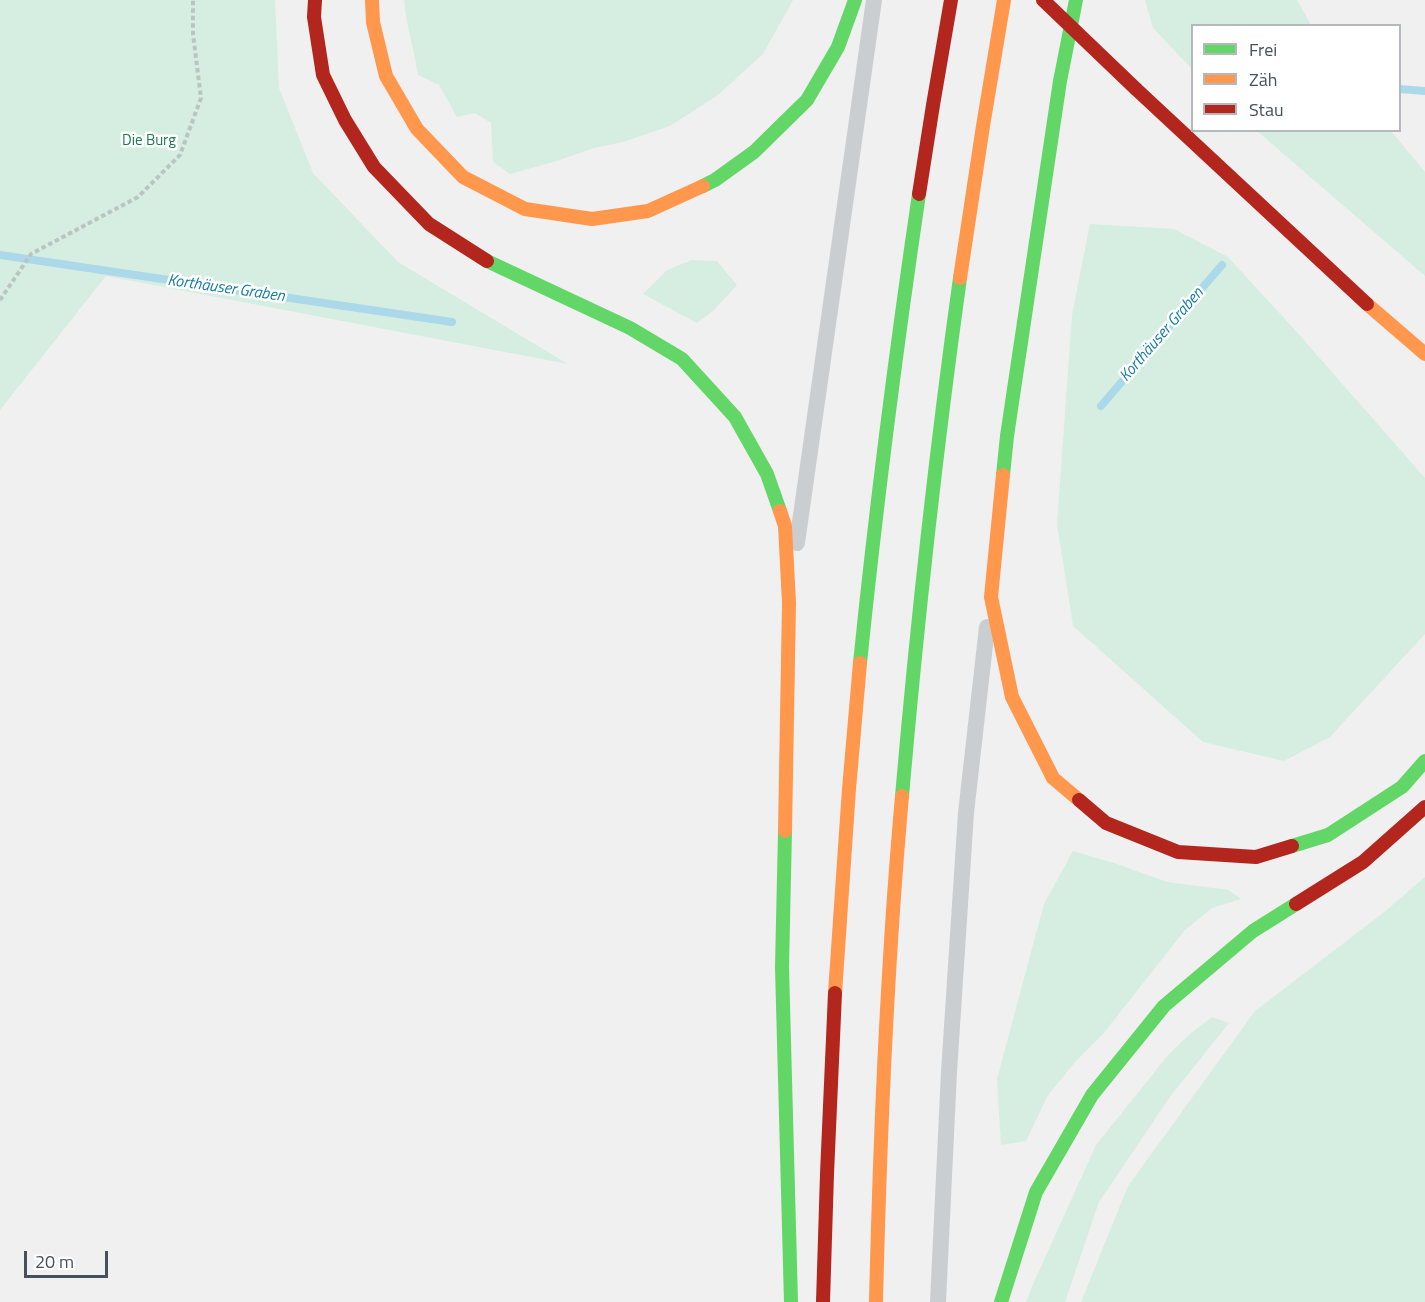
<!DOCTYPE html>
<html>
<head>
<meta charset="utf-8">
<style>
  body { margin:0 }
  #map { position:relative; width:1425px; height:1302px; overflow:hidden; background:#f0f0f0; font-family:"Titillium Web",sans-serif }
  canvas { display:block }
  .legend { position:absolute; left:1191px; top:24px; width:210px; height:108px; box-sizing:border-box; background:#fff; border:2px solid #b5b9bd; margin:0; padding:8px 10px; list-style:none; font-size:18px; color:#47515b }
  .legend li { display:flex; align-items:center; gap:12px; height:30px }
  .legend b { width:30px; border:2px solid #b5b9bd }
  .scale { position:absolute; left:24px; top:1251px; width:84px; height:27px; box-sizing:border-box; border:3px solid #47515b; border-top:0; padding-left:8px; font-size:18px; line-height:21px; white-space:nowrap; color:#47515b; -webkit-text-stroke:4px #fff; paint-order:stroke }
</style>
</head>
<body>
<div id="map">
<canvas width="1425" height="1302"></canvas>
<ul class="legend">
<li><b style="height:8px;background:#63d668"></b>Frei</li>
<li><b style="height:8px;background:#ff974d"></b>Zäh</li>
<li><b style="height:8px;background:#b3261e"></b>Stau</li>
</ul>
<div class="scale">20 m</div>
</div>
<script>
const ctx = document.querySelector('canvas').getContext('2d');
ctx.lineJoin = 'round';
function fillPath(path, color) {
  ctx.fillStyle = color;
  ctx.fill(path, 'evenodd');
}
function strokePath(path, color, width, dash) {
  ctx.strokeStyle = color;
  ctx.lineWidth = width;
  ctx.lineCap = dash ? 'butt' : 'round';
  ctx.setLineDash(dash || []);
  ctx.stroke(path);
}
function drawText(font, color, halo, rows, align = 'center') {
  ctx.font = font + ' "Titillium Web",sans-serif';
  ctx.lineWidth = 5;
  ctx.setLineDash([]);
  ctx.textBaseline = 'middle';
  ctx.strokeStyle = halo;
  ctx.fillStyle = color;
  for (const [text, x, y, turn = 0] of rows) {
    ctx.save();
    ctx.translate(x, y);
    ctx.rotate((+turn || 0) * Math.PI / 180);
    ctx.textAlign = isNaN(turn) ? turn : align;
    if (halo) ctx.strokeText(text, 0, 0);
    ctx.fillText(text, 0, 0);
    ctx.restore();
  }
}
fillPath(new Path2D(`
  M0 0H275L279 88 313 173 398 262 568 364 106 276 0 410Z
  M404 0H793L763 54 718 95 670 126 623 142 594 148 557 161 510 174 493 162 491 123 475 113 457 117 439 85 418 75C414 49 406 25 404 0Z
  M1145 0H1297L1311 25 1192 26V69L1153 28Z
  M1257 131H1391L1425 172V276Z
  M1090 224 1174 229 1228 257 1295 330 1425 478V634L1330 737 1284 761 1203 742 1073 626 1057 524 1072 315Z
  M692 260 717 261 737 285 713 311 697 323 643 294 667 270Z
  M1073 851 1117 864 1167 882 1229 890 1241 899 1212 908 1185 930 1103 1034 1076 1061 1048 1095 1026 1141 1001 1145 997 1079 1044 904Z
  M1425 877V1302H1081L1128 1186 1255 1011 1383 913Z
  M1212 1017 1229 1023 1169 1098 1099 1202 1065 1302H1026L1034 1282 1096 1145 1169 1054 1191 1033Z`), '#d5eee1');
strokePath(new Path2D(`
  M1400 89 1425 91
  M0 255 452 322
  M1101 406 1222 265`), '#abd9ea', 8);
strokePath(new Path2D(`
  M0 300 31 254 138 197 180 155 201 98 193 34V0`), '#b9c5c2', 4, [4.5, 3]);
strokePath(new Path2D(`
  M797 543 874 0
  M938 1302 949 1072 966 813 987 627`), '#cbced1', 16);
strokePath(new Path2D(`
  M703 186 715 180 754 152 807 100 838 47 855 0
  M487 261 630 328 682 359 735 417 767 474 780 511
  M1003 475 1007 436 1060 81 1076 0
  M860 663C876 506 896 350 919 194
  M902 796C917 623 936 450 960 278
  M785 831 782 967 791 1302
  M1292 846 1328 835 1402 787 1425 761
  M1001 1302 1036 1192 1092 1095 1164 1006 1253 931 1296 904`), '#63d668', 14);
strokePath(new Path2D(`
  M372 0 373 22 386 76 417 129 463 177 525 209 592 219 648 211 703 186
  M960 278 983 126 1004 0
  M1367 304 1425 354
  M1003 475 991 597 1012 697 1053 778 1079 800
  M780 511 785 526 789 603 785 831
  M835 993 849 789 860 663
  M876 1302C880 1133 887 964 902 796`), '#ff974d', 14);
strokePath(new Path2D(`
  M315 0 314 17 323 75 345 120 374 167 429 224 487 261
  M1136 89 1367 304
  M919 194 933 105 951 0
  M1079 800 1106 823 1178 852 1256 857 1292 846
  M1296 904 1363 862 1425 807
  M823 1302 827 1174 835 993`), '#b3261e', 14);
strokePath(new Path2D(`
  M1043 0 1136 89`), '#b3261e', 14);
drawText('15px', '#1b7a50', '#fff', [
  ["Die Burg",149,141]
]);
drawText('italic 16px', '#127ca4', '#fff', [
  ["Korthäuser Graben",226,289,8],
  ["Korthäuser Graben",1162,335,-49]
]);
</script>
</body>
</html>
